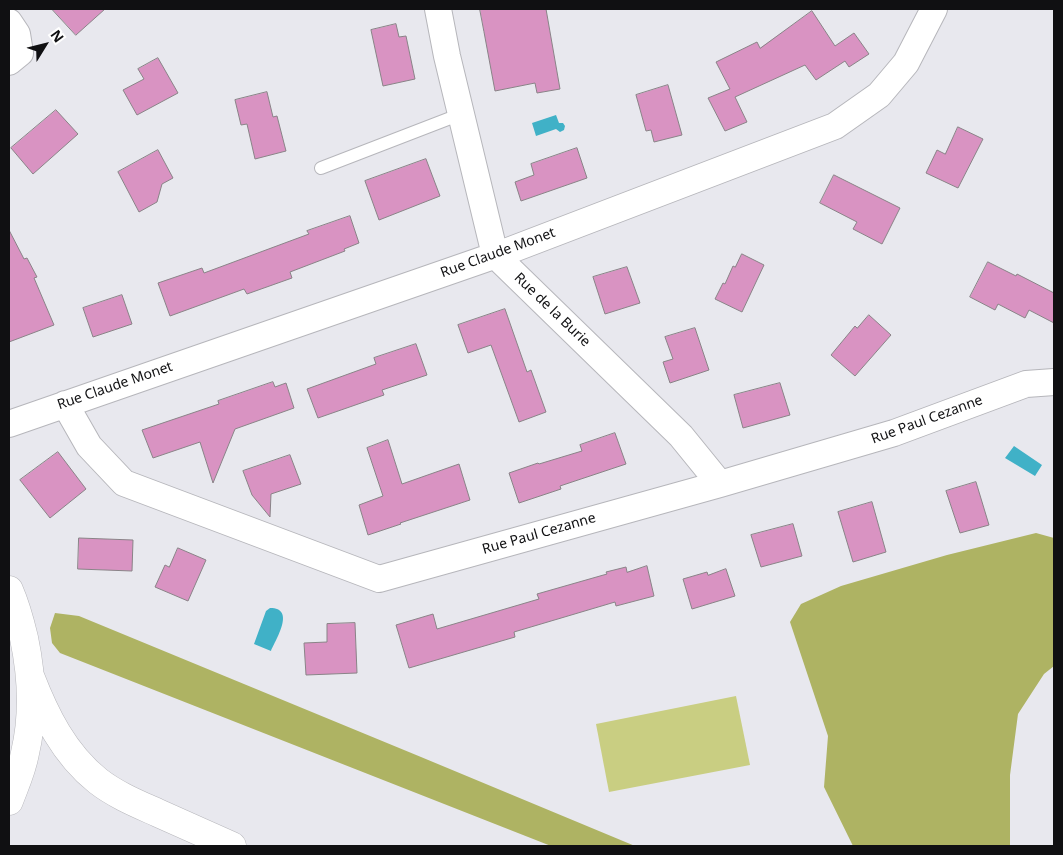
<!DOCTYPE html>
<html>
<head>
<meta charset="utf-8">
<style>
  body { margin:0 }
  #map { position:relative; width:1063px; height:855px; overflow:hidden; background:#e8e8ee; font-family:"Noto Sans",sans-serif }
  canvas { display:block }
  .frame { position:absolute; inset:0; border:10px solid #101012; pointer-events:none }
  .north { position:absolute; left:20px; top:20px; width:50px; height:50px; -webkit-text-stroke:4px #fff; paint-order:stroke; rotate:54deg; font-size:14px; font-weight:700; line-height:20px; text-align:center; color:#101012 }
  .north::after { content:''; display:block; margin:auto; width:18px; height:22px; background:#101012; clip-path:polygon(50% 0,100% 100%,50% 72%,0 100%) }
</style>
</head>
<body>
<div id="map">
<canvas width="1063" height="855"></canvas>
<div class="frame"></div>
<div class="north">N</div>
</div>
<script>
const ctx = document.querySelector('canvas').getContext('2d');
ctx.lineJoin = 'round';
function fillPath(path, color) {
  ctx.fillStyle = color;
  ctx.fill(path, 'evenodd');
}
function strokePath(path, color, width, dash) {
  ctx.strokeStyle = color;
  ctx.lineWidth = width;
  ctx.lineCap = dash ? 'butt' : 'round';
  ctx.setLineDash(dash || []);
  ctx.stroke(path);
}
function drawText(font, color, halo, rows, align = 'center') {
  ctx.font = font + ' "Noto Sans",sans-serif';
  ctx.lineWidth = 4;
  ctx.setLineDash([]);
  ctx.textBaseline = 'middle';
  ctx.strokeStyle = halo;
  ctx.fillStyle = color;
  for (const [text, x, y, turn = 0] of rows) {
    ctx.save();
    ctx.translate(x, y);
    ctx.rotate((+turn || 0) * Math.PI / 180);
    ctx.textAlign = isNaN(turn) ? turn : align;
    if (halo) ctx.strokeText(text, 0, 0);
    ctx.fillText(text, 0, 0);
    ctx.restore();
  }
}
fillPath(new Path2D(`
  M736 696 750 765 609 792 596 724Z`), '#c9ce82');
fillPath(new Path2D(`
  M1036 533 1054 538V666L1044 674 1018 714 1010 775V846H853L824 787 828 736 790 622 801 604 841 586 947 555Z
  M55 613 79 616 421 757 635 846H551L60 653 52 643 50 628Z`), '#aeb363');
fillPath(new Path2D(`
  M556 115 559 123H563L565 126 564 130 560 132 556 129 536 136 532 123Z
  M1014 446 1042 465 1035 476 1005 458Z
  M270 608C296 608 276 639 271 651L254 644 266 611Z`), '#40b1c7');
const building = new Path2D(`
  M52 9H105L76 35Z
  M480 9H546L560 89 537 93 535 83 495 91 484 32Z
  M812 11 835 46 854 33 869 54 849 67 845 61 816 80 805 65 735 97 747 122 725 131 708 98 730 89 716 62 757 42 760 48Z
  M396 24 399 37 406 36 415 79 383 86 371 30Z
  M158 58 178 93 137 115 123 90 144 79 138 69Z
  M668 85 682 135 654 142 651 130 646 131 636 95Z
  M267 92 273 117 277 116 286 151 255 159 247 124 241 125 235 100Z
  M56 110 78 134 33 174 11 148Z
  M958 127 983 139 958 188 926 173 937 150 945 154Z
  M577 148 587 178 521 201 515 182 534 175 531 164Z
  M158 150 173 178 162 184 157 202 139 212 118 172Z
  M426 159 440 196 379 220 365 181Z
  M834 175 900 208 882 244 853 229 857 222 820 203Z
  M350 216 359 243 344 249 345 251 290 272 292 278 247 294 244 289 170 316 158 283 202 268 204 273 309 234 307 231Z
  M9 230 24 259 27 258 37 277 34 278 54 325 9 342Z
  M742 254 764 265 742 312 715 299 723 283 725 284 733 266 735 267Z
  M988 262 1016 276 1017 274 1054 293V323L1029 310 1025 318 998 304 995 310 970 297Z
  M627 267 640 303 605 314 593 277Z
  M122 295 132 324 93 337 83 308Z
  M505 309 527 372 531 370 546 412 519 422 491 345 468 353 458 325Z
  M869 315 891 335 855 376 831 355 855 326 857 328Z
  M695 328 709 370 670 383 663 362 673 359 665 337Z
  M416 344 427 375 382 390 384 395 318 418 307 389 376 364 374 358Z
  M273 382 275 387 286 383 294 408 235 429 213 483 200 442 153 458 142 430 219 404 218 401Z
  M780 383 790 415 743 428 734 395Z
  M615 433 626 464 560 486 561 489 519 503 509 473 538 463 539 464 582 451 580 445Z
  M388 440 402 484 459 464 470 500 400 523 401 524 368 535 359 505 383 496 367 448Z
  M58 452 86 489 50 518 20 480Z
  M290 455 301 484 271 494 270 517 252 495 243 471Z
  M976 482 989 525 960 533 946 491Z
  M872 502 886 552 853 562 838 512Z
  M793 524 802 556 761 567 751 535Z
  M79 538 133 540 132 571 78 569Z
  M178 548 206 560 188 601 155 587 165 565 169 567Z
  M647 566 654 596 616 606 615 602 514 632 515 637 409 668 396 625 433 614 437 629 539 599 537 594 607 574 606 572 626 567 627 572Z
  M726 569 735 596 692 609 683 579 707 572 708 575Z
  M355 623 357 673 306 675 304 643 327 642V624Z`);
fillPath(building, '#d993c2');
strokePath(building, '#898387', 1);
const lane = new Path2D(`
  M321 168 461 114`);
const street = new Path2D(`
  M438 9 447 56 495 255 681 436 720 484
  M9 22 17 34 20 53 9 62
  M65 404 89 446 124 483 379 579 720 484 894 433 1026 384 1054 382
  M9 424 508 251 835 126 879 95 906 63 934 9`);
const secondary = new Path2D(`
  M9 590C16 606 20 621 24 638 32 676 34 715 25 753 22 770 15 785 9 801
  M30 676C45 715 64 754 98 781 116 795 138 804 158 813 183 824 207 835 232 846`);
strokePath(lane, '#b6b6bb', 14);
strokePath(street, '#b6b6bb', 28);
strokePath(secondary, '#b6b6bb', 29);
strokePath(lane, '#fff', 12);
strokePath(street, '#fff', 26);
strokePath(secondary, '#fff', 28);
drawText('14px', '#101012', '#fff', [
  ["Rue Claude Monet",498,253,-20],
  ["Rue de la Burie",552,310,44],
  ["Rue Claude Monet",115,386,-19],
  ["Rue Paul Cezanne",927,420,-20],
  ["Rue Paul Cezanne",539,534,-16]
]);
</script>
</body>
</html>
